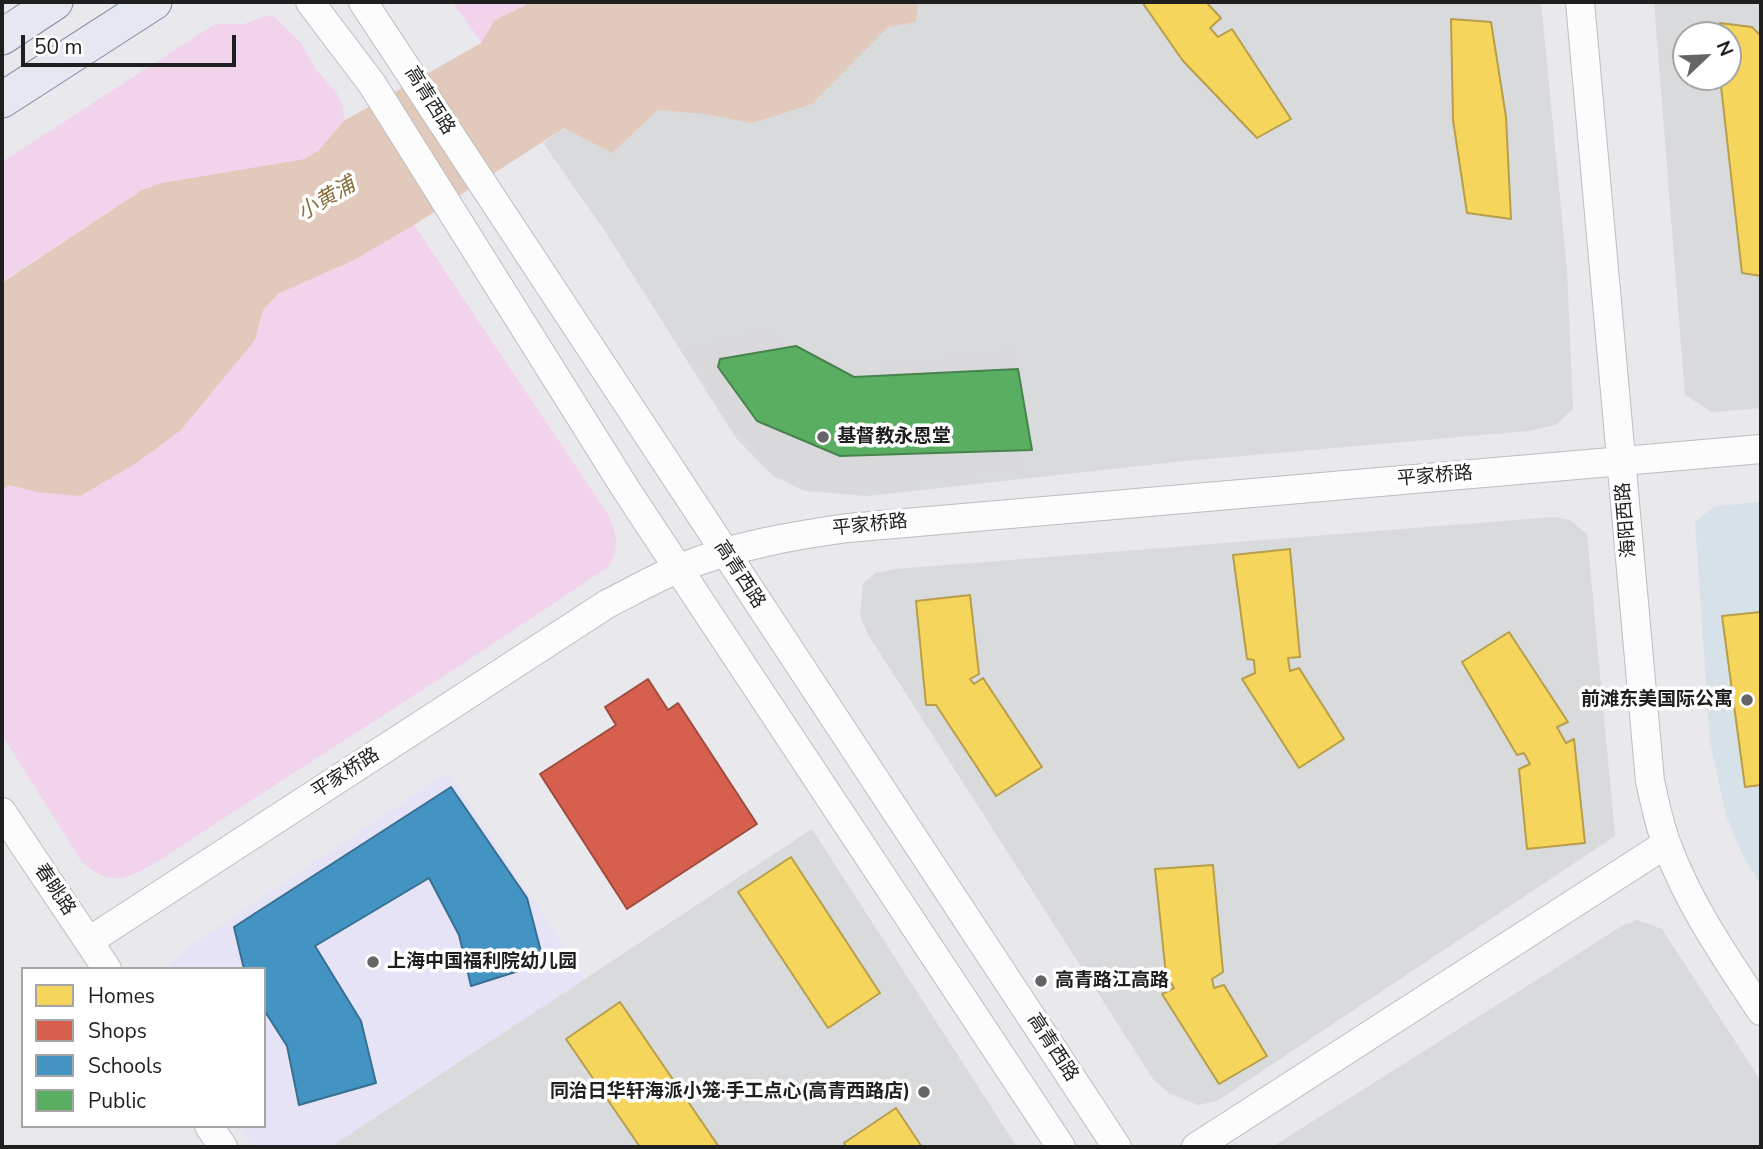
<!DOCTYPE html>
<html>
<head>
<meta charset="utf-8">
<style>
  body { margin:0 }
  #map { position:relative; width:1763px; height:1149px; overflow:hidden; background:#e8e8ed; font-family:"Nunito Sans",sans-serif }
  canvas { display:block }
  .frame { position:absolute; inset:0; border:4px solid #1f1f1f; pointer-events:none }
  .legend { position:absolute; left:21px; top:967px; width:245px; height:161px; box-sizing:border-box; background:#fff; border:2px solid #a5a5a5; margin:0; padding:9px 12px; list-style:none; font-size:21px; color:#1f1f1f }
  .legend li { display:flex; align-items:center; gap:14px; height:35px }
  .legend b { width:35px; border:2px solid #a5a5a5 }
  .north { position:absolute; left:1672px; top:21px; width:70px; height:70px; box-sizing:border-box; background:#fff; border:2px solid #a5a5a5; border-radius:50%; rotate:67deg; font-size:19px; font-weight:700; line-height:28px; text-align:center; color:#1f1f1f }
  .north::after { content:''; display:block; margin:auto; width:24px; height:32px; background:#656567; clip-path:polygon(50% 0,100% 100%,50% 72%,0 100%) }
  .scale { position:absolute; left:21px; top:35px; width:215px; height:32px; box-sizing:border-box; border:4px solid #1f1f1f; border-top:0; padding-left:9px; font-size:21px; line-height:24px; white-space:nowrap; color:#1f1f1f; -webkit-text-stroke:5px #fff; paint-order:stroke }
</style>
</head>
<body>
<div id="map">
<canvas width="1763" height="1149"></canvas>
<div class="frame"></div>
<ul class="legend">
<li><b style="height:19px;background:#f6d55c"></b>Homes</li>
<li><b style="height:19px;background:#d6604d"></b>Shops</li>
<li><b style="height:19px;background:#4393c3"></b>Schools</li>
<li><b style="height:19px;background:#5aae61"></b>Public</li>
</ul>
<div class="north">N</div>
<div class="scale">50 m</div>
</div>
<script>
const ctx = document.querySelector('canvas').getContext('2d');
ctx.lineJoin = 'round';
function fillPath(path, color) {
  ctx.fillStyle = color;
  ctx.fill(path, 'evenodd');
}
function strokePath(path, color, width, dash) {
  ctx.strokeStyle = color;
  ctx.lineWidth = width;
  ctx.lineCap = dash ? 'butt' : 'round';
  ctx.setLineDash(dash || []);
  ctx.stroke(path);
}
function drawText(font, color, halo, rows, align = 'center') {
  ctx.font = font + ' "Nunito Sans","Noto Sans SC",sans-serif';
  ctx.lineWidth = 7;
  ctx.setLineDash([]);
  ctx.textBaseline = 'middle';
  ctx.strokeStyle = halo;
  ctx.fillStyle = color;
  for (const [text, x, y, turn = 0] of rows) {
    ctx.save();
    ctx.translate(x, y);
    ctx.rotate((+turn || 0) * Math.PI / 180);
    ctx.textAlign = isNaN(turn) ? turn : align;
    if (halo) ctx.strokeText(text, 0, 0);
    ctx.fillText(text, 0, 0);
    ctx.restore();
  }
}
fillPath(new Path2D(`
  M918 2H1541L1567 270 1573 409 1556 425 1528 431 1185 461 867 496 805 491 773 476 736 438 605 231 543 143 564 128 612 153 658 110 704 114 812 104 888 26 915 22Z
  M1654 2H1761V408L1712 412 1685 395ZM1686 35H1728V77H1686Z
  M1554 517 1570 520 1587 534 1615 836 1217 1101 1198 1105 1169 1093 1153 1079 869 636 860 616 863 583 876 573 896 569Z
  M812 829 1017 1147H330Z
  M1637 920 1662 929 1761 1081V1147H1272L1622 926Z`), '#d9dadc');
fillPath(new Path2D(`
  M1761 502V885L1744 858 1726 815 1710 742 1695 522 1715 506Z`), '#d6e2e7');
fillPath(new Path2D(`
  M448 772 585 979 330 1147H254L240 1126H264V969L166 967 195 943Z`), '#e6e3f7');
fillPath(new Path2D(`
  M765 332 830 375 1011 351 1023 465 867 487 807 485 768 464 742 435 694 350Z`), '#d9d9db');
fillPath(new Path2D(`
  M452 2H532L495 20 482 43Z
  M265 16 275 17 301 43 317 71 335 91 343 105 344 121 319 150 304 159 161 183 142 190 2 282V162L215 24H244Z
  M414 225 609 516C617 535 620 547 609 566 460 668 307 763 157 862 126 879 111 888 82 862L2 735V490L9 485 36 492 181 430 255 340 263 310 278 294 354 260Z`), '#f2d3ec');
fillPath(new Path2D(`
  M532 2H918L916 22 888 27 812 104 752 123 704 114 658 110 612 153 564 128 414 225 354 260 278 294 263 310 255 340 181 430 135 464 80 496 36 492 9 485 2 490V283L142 190 161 183 304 159 319 150 344 121 481 43 495 20Z`), '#e1c9bb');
const homes = new Path2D(`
  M1142 2H1206L1221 18 1210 28 1218 37 1232 29 1291 119 1257 138 1183 61Z
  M1451 19 1491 22 1506 117 1511 219 1467 213 1453 120Z
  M1720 23 1752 27 1761 36V276L1742 273 1720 77H1728V35H1717Z
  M1290 549 1300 657 1288 658 1290 671 1299 668 1344 739 1299 768 1242 679 1255 673 1254 660 1247 659 1233 555Z
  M970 595 979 674 970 679 974 684 983 678 1042 767 996 796 936 705H926L916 601Z
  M1761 612V785L1745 787 1722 616Z
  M1509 632 1568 722 1557 727 1566 743 1574 739 1585 843 1527 849 1519 769 1530 764 1524 753 1517 755 1462 662Z
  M791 857 880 993 828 1028 738 892Z
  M1213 865 1223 972 1212 979 1214 988 1224 985 1267 1056 1219 1084 1162 994 1174 988 1166 975 1155 869Z
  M620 1002 719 1147H640L566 1039Z
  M896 1108 922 1147H846L844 1143Z`);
fillPath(homes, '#f6d55c');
strokePath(homes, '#b69e4a', 2);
const shops = new Path2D(`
  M648 679 668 710 678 703 757 824 627 909 540 774 616 725 605 707Z`);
fillPath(shops, '#d6604d');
strokePath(shops, '#9f4c3f', 2);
const schools = new Path2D(`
  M451 787 527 898 544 963 471 986 459 935 429 878 315 946 361 1021 376 1083 299 1105 287 1046 264 1010V969H244L234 927Z`);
fillPath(schools, '#4393c3');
strokePath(schools, '#387092', 2);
const public = new Path2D(`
  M796 346 854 377 1018 369 1032 450 840 456 757 421 718 367 720 359Z`);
fillPath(public, '#5aae61');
strokePath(public, '#48834d', 2);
const minor = new Path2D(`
  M310 2 372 84 627 491 1061 1147
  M363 2 1117 1147
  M1580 2 1650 781C1655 802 1659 825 1667 845 1689 905 1726 958 1761 1011
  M2 812 107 969
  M89 941 607 604C631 592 655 578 680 568 734 546 790 536 848 528L1761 449
  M209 1126 223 1147
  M1196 1147 1666 844`);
const major = new Path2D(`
  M2 37 55 2
  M2 100 154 2`);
strokePath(minor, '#bdbdbf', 30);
strokePath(major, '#8489a4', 37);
strokePath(minor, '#fcfcfc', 28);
strokePath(major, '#e5e8f1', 35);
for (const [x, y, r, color] of [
  [823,437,7,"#656567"],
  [1747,700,7,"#656567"],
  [373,962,7,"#656567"],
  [1041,981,7,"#656567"],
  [924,1092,7,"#656567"]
]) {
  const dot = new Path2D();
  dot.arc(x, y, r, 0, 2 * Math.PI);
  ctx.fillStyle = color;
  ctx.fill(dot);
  strokePath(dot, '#fff', 2.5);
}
drawText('19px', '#1f1f1f', '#fff', [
  ["高青西路",429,101,58],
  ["平家桥路",1435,477,-5],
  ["海阳西路",1627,520,-95],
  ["平家桥路",870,526,-6],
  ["高青西路",739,575,57],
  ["平家桥路",346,774,-33],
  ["春眺路",54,890,56],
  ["高青西路",1052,1048,57]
]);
drawText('bold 19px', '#1f1f1f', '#fff', [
  ["基督教永恩堂",837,437],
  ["前滩东美国际公寓",1733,700,"right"],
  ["上海中国福利院幼儿园",387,962],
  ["高青路江高路",1055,981],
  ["同治日华轩海派小笼·手工点心(高青西路店)",910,1092,"right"]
], 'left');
drawText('italic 21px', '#886f3c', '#fff', [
  ["小黄浦",327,200,-31]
]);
</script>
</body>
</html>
